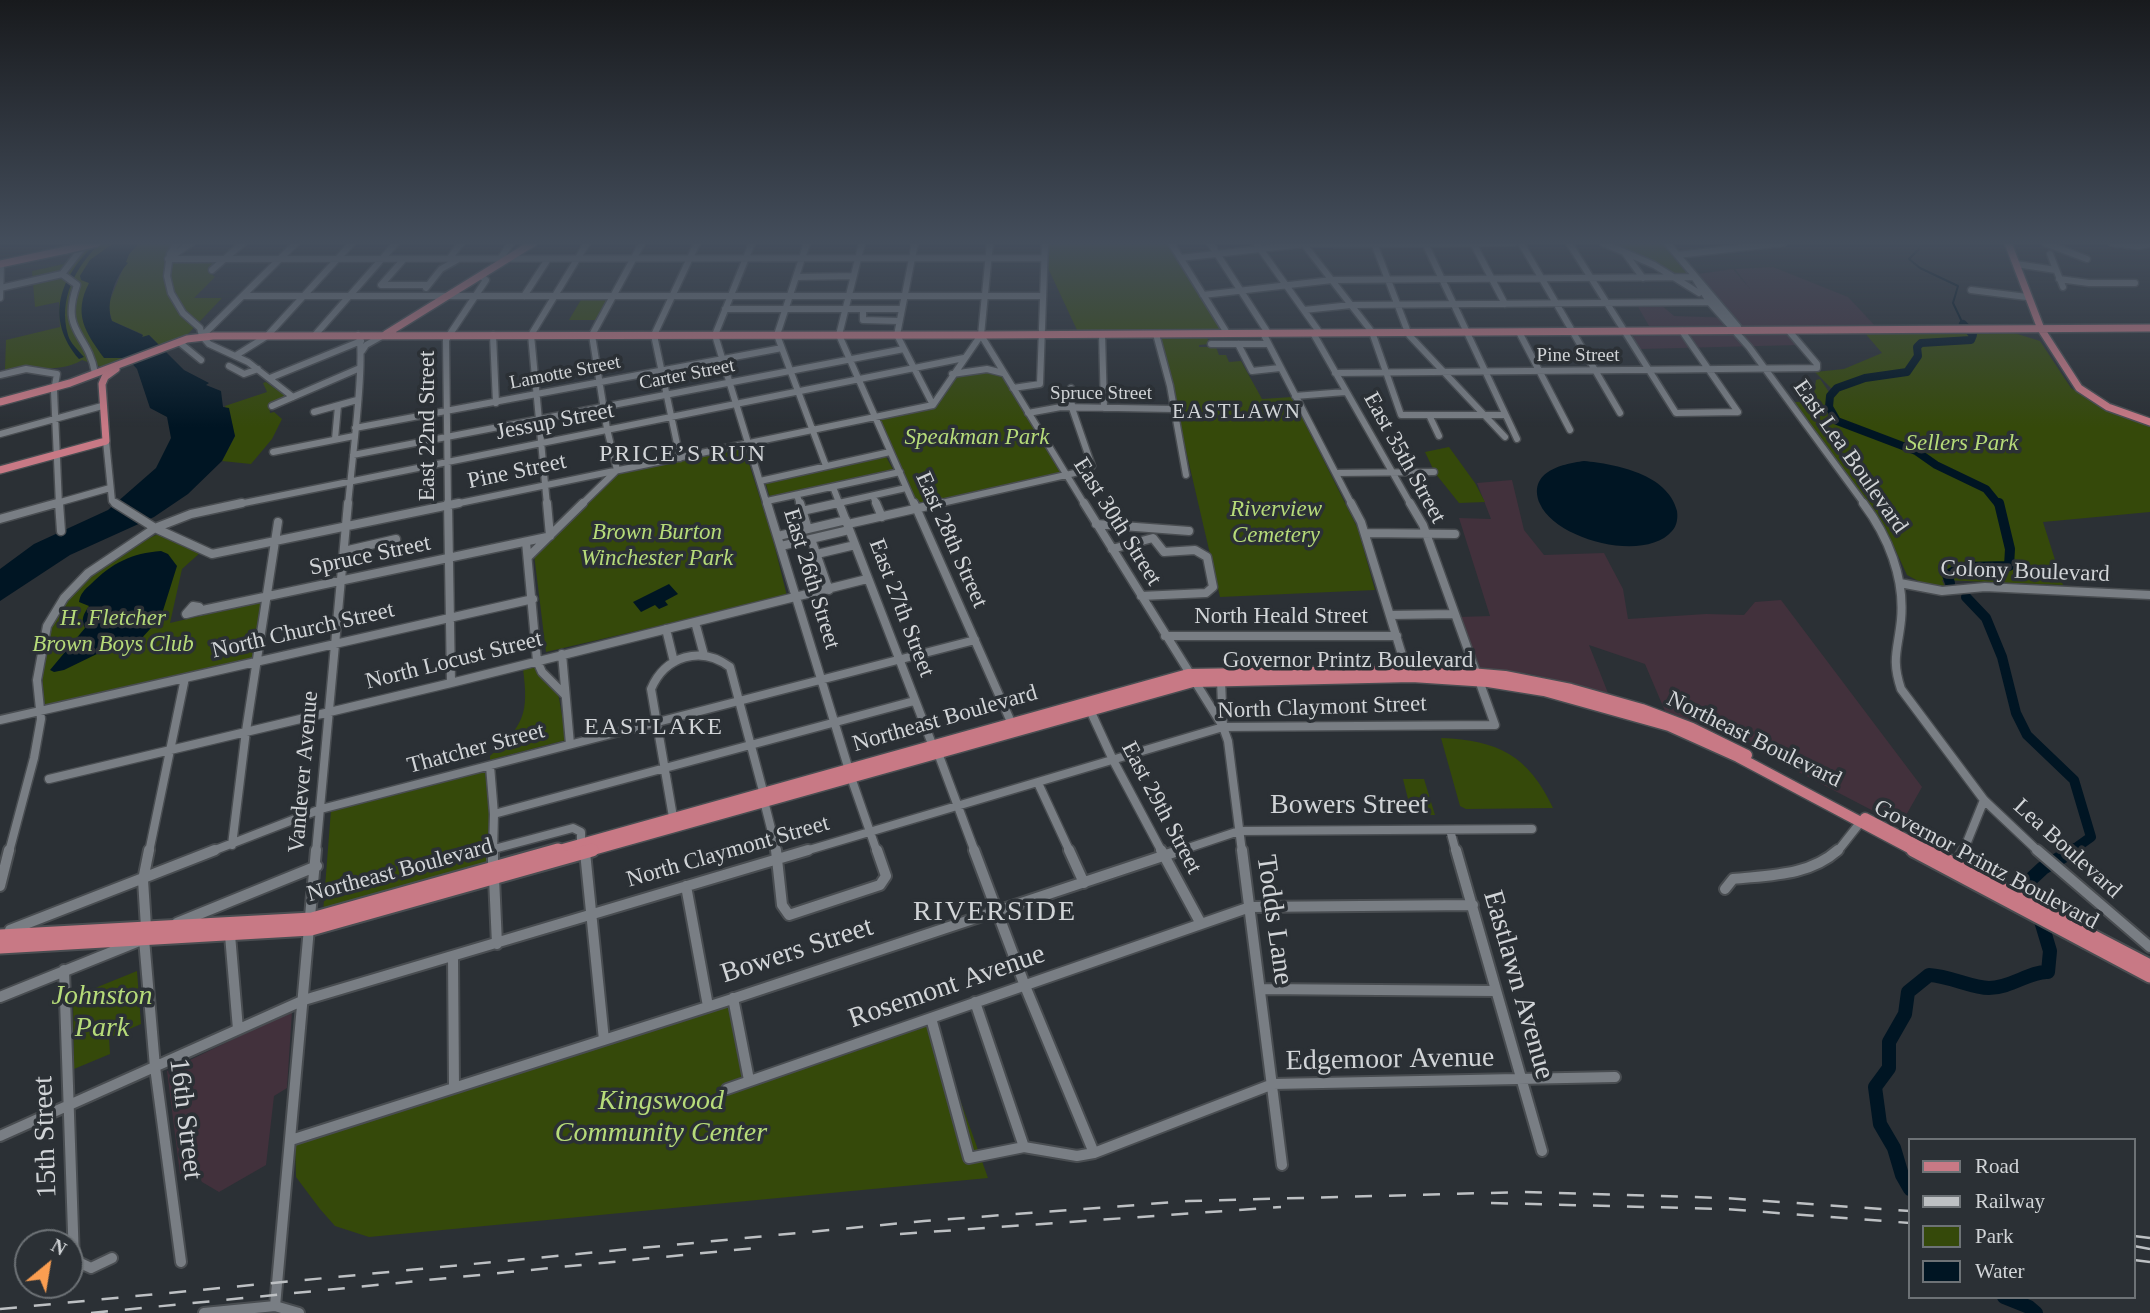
<!DOCTYPE html>
<html>
<head>
<meta charset="utf-8">
<style>
  body { margin:0 }
  #map { position:relative; width:2150px; height:1313px; overflow:hidden; background:#2b3035; font-family:"Times New Roman",serif }
  canvas { display:block }
  .legend { position:absolute; left:1908px; top:1138px; width:228px; height:161px; box-sizing:border-box; background:#2b3035; border:2px solid #6d7276; margin:0; padding:9px 12px; list-style:none; font-size:21px; color:#d1d4d7 }
  .legend li { display:flex; align-items:center; gap:14px; height:35px }
  .legend b { width:35px; border:2px solid #6d7276 }
  .north { position:absolute; left:14px; top:1229px; width:70px; height:70px; box-sizing:border-box; background:#2b3035; border:2px solid #6d7276; border-radius:50%; rotate:30deg; font-size:19px; font-weight:700; line-height:28px; text-align:center; color:#d1d4d7 }
  .north::after { content:''; display:block; margin:auto; width:24px; height:32px; background:#fb9e51; clip-path:polygon(50% 0,100% 100%,50% 72%,0 100%) }
</style>
</head>
<body>
<div id="map">
<canvas width="2150" height="1313"></canvas>
<ul class="legend">
<li><b style="height:9px;background:#c87985"></b>Road</li>
<li><b style="height:9px;background:#bdc0c3"></b>Railway</li>
<li><b style="height:19px;background:#35490a"></b>Park</li>
<li><b style="height:19px;background:#001523"></b>Water</li>
</ul>
<div class="north">N</div>
</div>
<script>
const ctx = document.querySelector('canvas').getContext('2d');
ctx.lineJoin = 'round';
function fillPath(path, color) {
  ctx.fillStyle = color;
  ctx.fill(path, 'evenodd');
}
function strokePath(path, color, width, dash) {
  ctx.strokeStyle = color;
  ctx.lineWidth = width;
  ctx.lineCap = dash ? 'butt' : 'round';
  ctx.setLineDash(dash || []);
  ctx.stroke(path);
}
function drawText(font, color, halo, rows, align = 'center') {
  ctx.font = font + ' "Times New Roman",serif';
  ctx.lineWidth = 7;
  ctx.setLineDash([]);
  ctx.textBaseline = 'middle';
  ctx.strokeStyle = halo;
  ctx.fillStyle = color;
  for (const [text, x, y, turn = 0] of rows) {
    ctx.save();
    ctx.translate(x, y);
    ctx.rotate((+turn || 0) * Math.PI / 180);
    ctx.textAlign = isNaN(turn) ? turn : align;
    if (halo) ctx.strokeText(text, 0, 0);
    ctx.fillText(text, 0, 0);
    ctx.restore();
  }
}
fillPath(new Path2D(`
  M1773 267 1848 297 1877 328H1784L1798 345 1640 349 1632 334 1653 333 1637 305H1661L1674 316 1732 318 1698 274 1733 269 1750 289 1735 269Z`), '#40313e');
fillPath(new Path2D(`
  M1512 480 1524 530 1544 555 1604 553 1623 589 1628 619 1706 614 1744 615 1755 602 1781 600 1922 787 1905 817 1881 815 1749 746 1665 711 1645 664 1589 645 1608 693 1530 674 1477 668 1459 617 1490 616 1459 518 1491 519 1477 483Z
  M292 1011 287 1088 274 1096 266 1165 219 1192 202 1182 193 1165 180 1174 167 1071Z`), '#42313c');
fillPath(new Path2D(`
  M82 243H114L90 260 80 276 89 283 127 358 102 367 82 360C57 375 32 364 5 370L6 340 60 327 59 302 35 307 32 271 64 264Z
  M139 243H189L167 257 166 261 218 262 209 272 215 277 194 298H222L186 336 159 345 149 335 143 338 142 334 112 321 108 305 129 254Z
  M1047 243H1169L1223 330H1206L1209 344 1199 345V347H1216L1219 355H1226L1229 362 1241 361 1262 399 1292 397 1358 529 1375 590 1220 597 1158 330H1077L1047 266Z
  M1606 243H1663L1687 274 1675 275Z
  M582 298H608L596 320H569Z
  M1864 332H2011L2040 341 2071 388 2110 412 2150 425V512L2043 522 2063 585 1942 580 1945 587 1922 583 1907 575 1885 527 1794 402H1813L1816 380 1820 379 1829 392 1832 389 1815 372 1844 369 1882 353Z
  M956 372 1004 373 1066 476 915 509 875 418 933 405Z
  M266 382 287 397 269 405 270 413 274 412 282 419 272 439 251 464 222 461 235 436 225 406 267 392 263 383Z
  M1449 447 1475 483 1485 502 1459 503 1435 473 1425 452Z
  M744 448 772 536 787 596 546 652 534 554 617 474Z
  M885 455 894 471 770 498 765 481Z
  M158 534 201 552 182 569 170 623 263 601 254 660 45 707C43 684 38 648 47 626 66 582 117 554 158 534Z
  M533 666 558 692 566 740 490 760V756C524 725 529 714 523 669Z
  M1441 738C1498 740 1529 756 1553 808L1466 809 1460 806Z
  M485 771 494 864 323 913 331 810Z
  M1403 779H1424L1435 815H1412Z
  M137 971 141 1024 109 1038 110 1054 74 1069 73 997Z
  M729 1000 746 1081 931 1018 988 1178 369 1237 335 1226 320 1209 296 1177 295 1142Z`), '#35490a');
fillPath(new Path2D(`
  M96 243H100C75 268 58 299 68 335 70 343 79 351 84 357L79 359C44 318 60 277 96 243Z
  M114 243H139L129 254 126 262 128 263C115 277 105 304 112 321L143 335 142 337 149 335 184 370 209 383 206 385 221 391 223 407 229 408 235 436 222 461 188 494 154 517 70 555 0 601V569L34 544 108 510 156 468 171 438 167 417 150 408 137 369 127 358H104C85 332 73 314 89 283L81 280 80 276 90 260Z
  M1584 461C1616 464 1668 474 1677 511 1678 518 1677 526 1672 531 1645 563 1556 540 1540 504 1527 473 1560 464 1584 461Z
  M161 551 168 554 177 566 161 617 141 639 101 652 64 670 54 672 50 670 85 628C80 619 84 614 89 606L79 602C80 594 85 589 91 584 112 563 132 553 161 551Z
  M669 584 678 594 665 601 668 605 659 609 655 605 641 612 633 602Z`), '#001523');
strokePath(new Path2D(`
  M1919 243V249L1909 259 1920 268 1958 286 1953 303 1963 324`), '#001523', 2);
strokePath(new Path2D(`
  M1963 324 1973 335 1971 340 1921 343 1917 347 1918 356 1907 372 1865 378 1837 388 1830 396 1829 407 1837 421 1916 451 1936 465 1986 489 1999 505`), '#001523', 8);
strokePath(new Path2D(`
  M1950 583 1947 575 1962 567 2009 566 2010 549 1999 503
  M1966 597 1986 618 2002 657 2016 713 2027 735 2074 780 2091 837 2070 852`), '#001523', 10);
strokePath(new Path2D(`
  M1910 1189 1902 1175 1894 1148 1880 1124 1875 1087 1889 1068V1042L1905 1014 1908 992 1929 975C1950 976 1972 988 1989 988 2011 988 2030 971 2048 972L2050 951 2029 881 2043 868 2074 850
  M2004 1297 2029 1307 2036 1313`), '#001523', 14);
const minorFar2 = new Path2D(`
  M86 243 62 274 77 285C60 333 88 332 95 373
  M177 243 170 254 167 276 171 293 183 313 200 328 202 336 209 344 248 362 293 397
  M752 243 715 335 767 505
  M807 243 777 335 826 466
  M862 243 839 335 914 505
  M915 243 897 335 933 405
  M1171 243 1227 333
  M1210 243 1268 333
  M1256 243 1320 333
  M1303 243 1372 332 1401 415H1505
  M1374 243 1409 335 1505 437
  M1425 243 1517 439
  M1473 243 1505 304
  M1521 243 1620 413
  M1569 243 1676 413 1738 412
  M1603 243 1654 265 1699 293
  M1667 243 1738 327 1734 331
  M2045 243 2087 259
  M2112 243 2138 246 2150 244
  M1624 252 1643 278
  M2050 254 2063 287
  M1677 255 1783 243
  M1180 258 1304 244 1514 243
  M168 259 1044 258
  M168 259 191 243
  M404 259 381 285H428
  M449 259 461 243
  M500 259 511 243
  M2016 264 2056 270
  M212 270 243 243
  M796 277 853 276
  M1694 277 1710 303 1749 347 1865 505
  M2059 279 2089 283H2135
  M0 288 62 274
  M426 288 441 269 457 260
  M1971 290 2027 297
  M1203 295 1332 280 1694 277
  M243 296H1043
  M524 296 548 259
  M0 298 1 264
  M725 309H902
  M863 309V320L899 321
  M1304 310 1351 305 1717 302
  M1682 331 1738 412
  M1519 332 1570 430
  M1263 333 1352 505
  M1313 333 1411 505
  M1102 334 1104 408
  M1156 334 1170 386 1186 475
  M315 335 396 243
  M493 335 496 403
  M981 335 1085 505
  M981 335 990 243
  M202 336 296 243
  M179 342 201 360
  M1211 344H1268
  M1238 344 1252 371 1280 368
  M362 351 366 345 382 336
  M235 356 267 336 352 243
  M229 366 244 374 258 369
  M1335 373 1817 368V364L1789 331
  M952 374 987 369 1003 373
  M0 375 26 369 57 374 54 391 59 505
  M270 378 361 341
  M1013 388 1040 384 1045 243
  M1295 396 1345 392
  M933 405 981 335
  M272 406 360 368
  M314 412 357 400
  M1028 413 1061 407 1174 409
  M1429 415 1439 436
  M355 428 782 348
  M0 434 102 406
  M335 439 338 406
  M106 441 112 501 118 505
  M273 452 354 436
  M353 455 904 349
  M680 458 654 335 697 243
  M1336 473 1434 472
  M760 481 890 452
  M833 487 840 505
  M797 495 800 505
  M873 496 877 505
  M767 501 900 472
  M50 505 110 488
  M234 505 964 358
  M348 505C350 479 367 349 358 335
  M448 505 446 340 486 280 481 276
  M450 505 933 405
  M547 505 531 335 587 243
  M581 505 617 470 607 429 592 335 642 243
  M830 505 906 488
  M933 505 1088 470 1092 466 1072 408 1071 388`);
const minorFar1 = new Path2D(`
  M59 503 61 531
  M115 503 155 528 212 554 459 503
  M448 503 451 683
  M547 503 550 536
  M767 503 853 783 877 852
  M800 503 808 529
  M839 503 932 744
  M876 503 882 517
  M914 503 1011 722
  M1084 503 1222 725
  M1351 503 1361 522 1407 671
  M1863 503C1888 536 1905 578 1901 620 1898 650 1891 659 1901 689L1984 800 2039 852
  M802 511 838 503
  M0 519 57 503
  M848 524 941 503
  M1096 524 1189 531
  M1366 533 1455 534
  M778 536 846 520
  M811 539 829 590
  M526 542 537 661 542 672 565 695
  M781 546 849 530
  M1112 549 1153 538 1164 552 1195 550 1207 557 1213 587 1206 593 1141 596
  M344 551 396 539
  M817 554 855 545
  M528 557 583 503
  M1900 583 1942 591 1985 587 2150 595
  M193 606 199 607 198 611 186 614Z
  M198 611 547 537
  M1391 615 1454 614
  M695 622 704 655
  M666 629 674 662
  M1165 636H1397
  M562 654 570 744
  M1221 681 1223 727 1228 741 1242 852
  M1090 710 1113 760 1162 852
  M0 720 533 599
  M938 753 975 852
  M490 766 494 814 493 852
  M49 779 451 683 867 579
  M1038 783 1070 852
  M764 801 777 852
  M494 814 914 701
  M673 817 651 689C665 656 701 645 730 667L763 791
  M1450 830 1456 852
  M232 845 246 731 278 522
  M494 849 573 828 581 832V843
  M9 852 34 758 41 719 37 680 47 626 64 598 88 573 155 528 191 514 242 503
  M149 852 185 678
  M210 852 321 809 975 640
  M316 852 348 503
  M802 852 1223 727 1495 725 1423 525 1410 503
  M1176 852 1239 831 1532 829
  M1837 852 1863 819
  M1963 852 1984 800`);
const minor = new Path2D(`
  M776 850 782 905 789 915 880 885 886 876 877 850
  M974 850 1025 986 1094 1153
  M1069 850 1084 883
  M1161 850 1200 922
  M1242 850 1282 1165
  M1456 850 1542 1151
  M2037 850 2150 947
  M585 852 604 1040
  M1951 862 1958 860 1964 850
  M493 867V850
  M494 878 497 944
  M0 886 9 850
  M686 886 708 1006
  M1725 889 1733 879C1770 875 1809 876 1838 850
  M177 923 317 866
  M146 927 143 880 149 850
  M10 930 215 850
  M230 935 238 1029
  M453 956 454 1088
  M64 970 74 1260 91 1268 112 1258
  M1261 989 1496 991
  M0 997 144 939 155 1067 181 1262
  M733 998 749 1080
  M975 1002 1024 1147
  M931 1018 969 1158 1024 1147 1077 1156 1094 1153 1273 1084 1615 1077
  M727 1089 1250 907 1473 905
  M0 1136 304 1000 808 850
  M291 1140 729 1000 1181 850
  M275 1306 316 850
  M204 1313 275 1306 299 1313`);
const majorFar2 = new Path2D(`
  M2008 243 2041 329 2079 388 2108 407 2150 422
  M0 264 66 250
  M386 334 533 243
  M0 402 70 383 187 339 213 336 981 335 2150 328
  M0 470 106 441 102 384 105 377 116 369`);
const majorFar1 = new Path2D(`
  M1865 818 1930 852
  M552 852 1188 674 1435 670 1505 676 1571 689 1642 709 1692 728 1747 755
  M586 852 1193 682 1412 677 1488 682 1544 691 1669 726 1738 757 1917 852`);
const major = new Path2D(`
  M1913 850 2150 976
  M1927 850 2150 966
  M0 936 312 919 558 850
  M0 947 311 929 592 850`);
strokePath(minorFar2, '#494d51', 9);
strokePath(minorFar1, '#494d51', 11);
strokePath(minor, '#494d51', 14);
strokePath(majorFar2, '#494d51', 10);
strokePath(majorFar1, '#494d51', 13);
strokePath(major, '#494d51', 17);
strokePath(minorFar2, '#797e84', 6);
strokePath(minorFar1, '#797e84', 8);
strokePath(minor, '#797e84', 10);
strokePath(majorFar2, '#c87985', 7);
strokePath(majorFar1, '#c87985', 10);
strokePath(major, '#c87985', 13);
strokePath(new Path2D(`
  M1491 1203 1725 1209 1910 1223
  M900 1234 1281 1207
  M2134 1236 2150 1238
  M2134 1246 2150 1249
  M2134 1260 2150 1262
  M0 1309 924 1221 1189 1201 1525 1192 1724 1198 1910 1211
  M91 1313 765 1247`), '#bdc0c3', 2.5, [17, 17]);
const majorBridge = new Path2D(`
  M66 250 97 243`);
strokePath(majorBridge, '#494d51', 10, []);
strokePath(majorBridge, '#c87985', 7);
const sky = ctx.createLinearGradient(0, 0, 0, 427);
sky.addColorStop(0, '#181a1d');
sky.addColorStop(0.57, '#444e5c');
sky.addColorStop(1, '#444e5c00');
ctx.fillStyle = sky;
ctx.fillRect(0, 0, 2150, 427);
drawText('19px', '#d1d4d7', '#2b3035', [
  ["Pine Street",1578,356],
  ["Lamotte Street",565,373,-11],
  ["Carter Street",687,375,-11],
  ["Spruce Street",1101,394]
]);
ctx.letterSpacing = '2px';
drawText('21px', '#d1d4d7', '#2b3035', [
  ["EASTLAWN",1237,412]
]);
ctx.letterSpacing = '0px';
drawText('23px', '#d1d4d7', '#2b3035', [
  ["Jessup Street",555,422,-11],
  ["East 22nd Street",428,426,-90],
  ["East Lea Boulevard",1850,457,55],
  ["East 35th Street",1404,458,61],
  ["Pine Street",517,472,-12],
  ["East 30th Street",1117,522,58],
  ["East 28th Street",951,540,66],
  ["Spruce Street",370,556,-12],
  ["Colony Boulevard",2025,572,2],
  ["East 26th Street",811,579,73],
  ["East 27th Street",901,608,69],
  ["North Heald Street",1281,617],
  ["North Church Street",303,631,-13],
  ["North Locust Street",454,661,-14],
  ["Governor Printz Boulevard",1348,661],
  ["North Claymont Street",1322,708,-2],
  ["Northeast Boulevard",945,719,-16],
  ["Northeast Boulevard",1754,740,26],
  ["Thatcher Street",476,749,-15],
  ["Vandever Avenue",304,772,-85],
  ["East 29th Street",1161,808,62],
  ["Lea Boulevard",2067,849,42],
  ["North Claymont Street",728,852,-16],
  ["Governor Printz Boulevard",1986,865,28],
  ["Northeast Boulevard",400,871,-15]
]);
drawText('italic 23px', '#b6db79', '#2b3035', [
  ["Speakman Park",977,438],
  ["Sellers Park",1962,444],
  ["Riverview",1276,510],
  ["Cemetery",1276,536],
  ["Brown Burton",657,533],
  ["Winchester Park",657,559],
  ["H. Fletcher",113,619],
  ["Brown Boys Club",113,645]
]);
ctx.letterSpacing = '2px';
drawText('24px', '#d1d4d7', '#2b3035', [
  ["PRICE’S RUN",683,455],
  ["EASTLAKE",654,728]
]);
ctx.letterSpacing = '0px';
drawText('28px', '#d1d4d7', '#2b3035', [
  ["Bowers Street",1349,806],
  ["Todds Lane",1274,920,82],
  ["Bowers Street",797,951,-18],
  ["Eastlawn Avenue",1518,985,74],
  ["Rosemont Avenue",947,987,-19],
  ["Edgemoor Avenue",1390,1060,-1],
  ["16th Street",185,1119,83],
  ["15th Street",46,1137,-92]
]);
ctx.letterSpacing = '2px';
drawText('28px', '#d1d4d7', '#2b3035', [
  ["RIVERSIDE",995,913]
]);
ctx.letterSpacing = '0px';
drawText('italic 28px', '#b6db79', '#2b3035', [
  ["Johnston",102,997],
  ["Park",102,1029],
  ["Kingswood",661,1102],
  ["Community Center",661,1134]
]);
</script>
</body>
</html>
